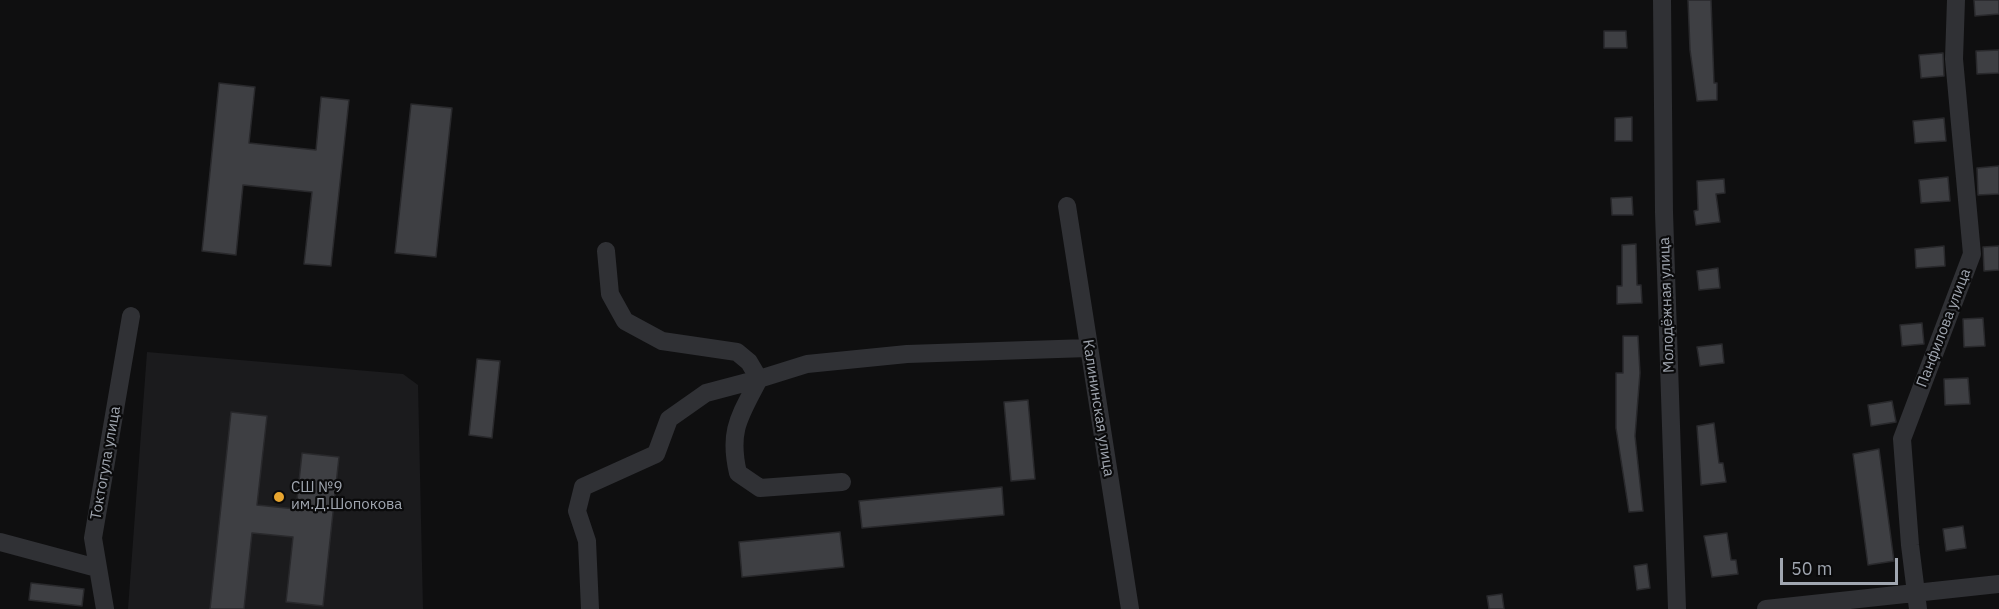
<!DOCTYPE html>
<html>
<head>
<meta charset="utf-8">
<style>
  body { margin:0 }
  #map { position:relative; width:1999px; height:609px; overflow:hidden; background:#0f0f10; font-family:"IBM Plex Sans",sans-serif }
  canvas { display:block }
  .scale { position:absolute; left:1780px; top:558px; width:118px; height:27px; box-sizing:border-box; border:3px solid #a0a6b0; border-top:0; padding-left:8px; font-size:18px; line-height:21px; white-space:nowrap; color:#a0a6b0; -webkit-text-stroke:4px #0a0a0b; paint-order:stroke }
</style>
</head>
<body>
<div id="map">
<canvas width="1999" height="609"></canvas>
<div class="scale">50 m</div>
</div>
<script>
const ctx = document.querySelector('canvas').getContext('2d');
ctx.lineJoin = 'round';
function fillPath(path, color) {
  ctx.fillStyle = color;
  ctx.fill(path, 'evenodd');
}
function strokePath(path, color, width, dash) {
  ctx.strokeStyle = color;
  ctx.lineWidth = width;
  ctx.lineCap = dash ? 'butt' : 'round';
  ctx.setLineDash(dash || []);
  ctx.stroke(path);
}
function drawText(font, color, halo, rows, align = 'center') {
  ctx.font = font + ' "IBM Plex Sans",sans-serif';
  ctx.lineWidth = 4.5;
  ctx.setLineDash([]);
  ctx.textBaseline = 'middle';
  ctx.strokeStyle = halo;
  ctx.fillStyle = color;
  for (const [text, x, y, turn = 0] of rows) {
    ctx.save();
    ctx.translate(x, y);
    ctx.rotate((+turn || 0) * Math.PI / 180);
    ctx.textAlign = isNaN(turn) ? turn : align;
    if (halo) ctx.strokeText(text, 0, 0);
    ctx.fillText(text, 0, 0);
    ctx.restore();
  }
}
fillPath(new Path2D(`
  M147 352 403 374 418 385 423 609H128Z`), '#1b1b1d');
const building = new Path2D(`
  M1688 0H1711L1714 83H1717V100L1697 101 1690 50Z
  M1974 0H1999V14L1975 16Z
  M1604 31H1626L1627 48H1604Z
  M1999 50V73L1977 74 1976 51Z
  M1943 53 1944 76 1921 78 1919 55Z
  M219 83 255 87 249 143 316 150 321 97 349 100 331 266 304 264 312 192 243 185 236 255 202 251Z
  M411 104 452 108 436 257 395 253Z
  M1632 117V141H1615V118Z
  M1944 118 1946 141 1915 143 1913 121Z
  M1999 166V194L1978 195 1977 168Z
  M1948 177 1950 201 1921 203 1919 180Z
  M1724 179 1725 193 1716 194 1720 222 1696 225 1694 211 1698 210 1697 181Z
  M1632 197 1633 215H1612L1611 198Z
  M1636 244 1637 285H1641L1642 303 1617 304V286H1622V245Z
  M1944 246 1945 266 1916 268 1915 249Z
  M1999 246V270L1984 271 1983 247Z
  M1718 268 1720 288 1699 290 1697 271Z
  M1983 318 1985 346 1964 347 1963 319Z
  M1922 323 1924 344 1902 346 1900 325Z
  M1623 336H1638L1640 373 1635 436 1643 511 1629 512 1616 428V373H1623Z
  M1722 344 1724 363 1700 366 1697 347Z
  M477 359 500 361 492 438 469 435Z
  M1968 378 1970 404 1945 405 1944 379Z
  M1028 400 1035 479 1011 481 1004 402Z
  M1892 401 1896 422 1871 426 1868 405Z
  M231 412 267 416 257 505 296 509 302 453 339 457 323 606 286 602 293 537 252 533 244 609H210Z
  M1714 423 1719 463H1723L1726 482 1701 485 1697 426Z
  M1879 449 1894 561 1868 565 1853 454Z
  M1002 487 1004 515 862 528 859 501Z
  M1963 526 1966 548 1946 551 1943 529Z
  M840 532 844 567 742 577 739 542Z
  M1727 533 1731 560H1736L1738 574 1712 577 1704 536Z
  M1647 564 1650 588 1637 590 1634 566Z
  M31 583 84 589 82 606 29 600Z
  M1502 594 1504 609H1489L1487 596Z`);
fillPath(building, '#3e3f43');
strokePath(building, '#29292c', 1.5);
strokePath(new Path2D(`
  M1662 0 1664 212 1677 609
  M1067 206 1130 609
  M842 482 760 488 738 473C728 430 740 416 759 379L807 364 907 354 1088 348
  M0 542 97 568
  M105 609 93 538 131 316
  M590 609 587 541 577 511 583 487 656 454 669 419 706 393 759 379 749 362 737 352 662 341 625 321 610 294 606 251
  M1766 609 1999 584
  M1918 609 1910 545 1902 439 1972 254 1954 59 1956 0`), '#303135', 18);
for (const [x, y, r, color] of [
  [279,497,6,"#e8a52f"]
]) {
  const dot = new Path2D();
  dot.arc(x, y, r, 0, 2 * Math.PI);
  ctx.fillStyle = color;
  ctx.fill(dot);
  strokePath(dot, '#0a0a0b', 2);
}
drawText('15px', '#a0a6b0', '#0a0a0b', [
  ["Молодёжная улица",1667,305,-92],
  ["Панфилова улица",1944,328,-69],
  ["Калининская улица",1098,408,81],
  ["Токтогула улица",106,463,-80]
]);
drawText('15px', '#a0a6b0', '#0a0a0b', [
  ["СШ №9",291,488],
  ["им.Д.Шопокова",291,505]
], 'left');
</script>
</body>
</html>
